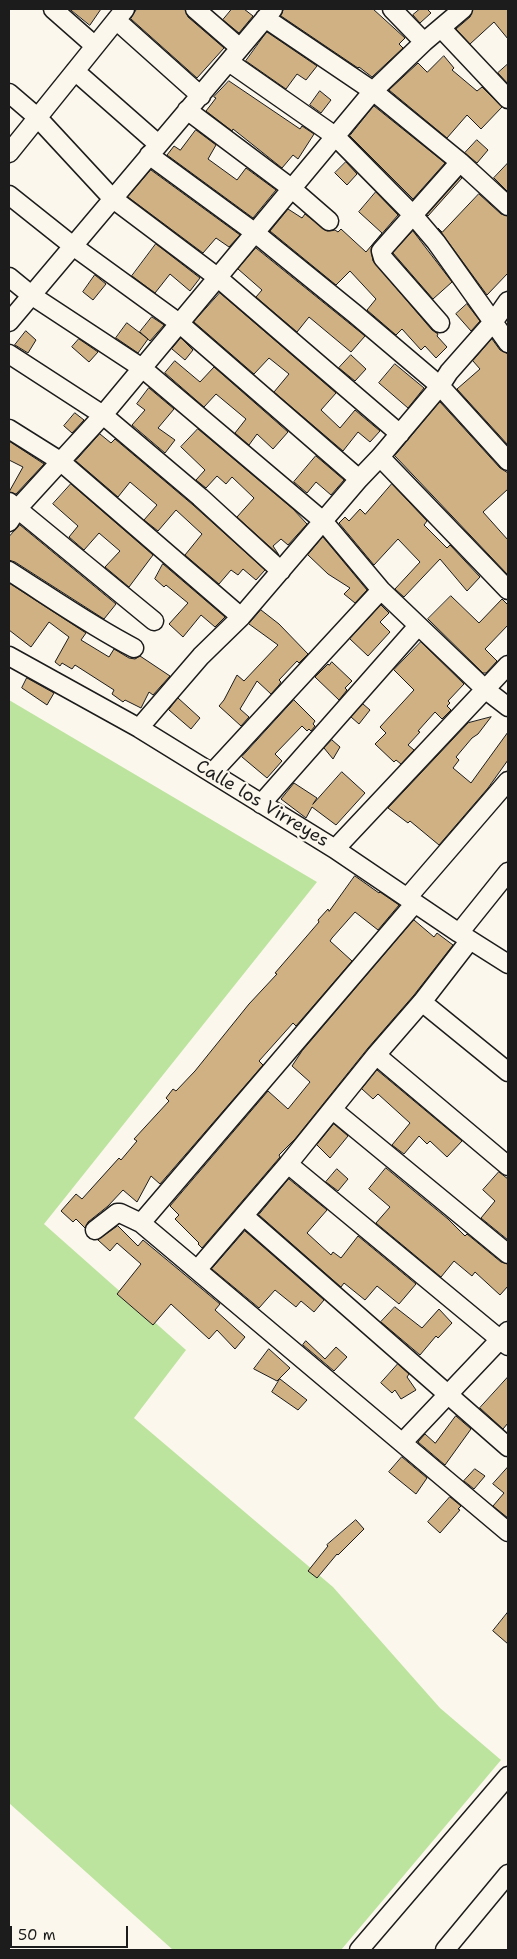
<!DOCTYPE html>
<html>
<head>
<meta charset="utf-8">
<style>
  body { margin:0 }
  #map { position:relative; width:517px; height:1959px; overflow:hidden; background:#fbf7ec; font-family:"Shantell Sans",sans-serif }
  canvas { display:block }
  .frame { position:absolute; inset:0; border:10px solid #1c1c1c; pointer-events:none }
  .scale { position:absolute; left:10px; top:1926px; width:118px; height:22px; box-sizing:border-box; border:2px solid #1c1c1c; border-top:0; padding-left:6px; font-size:15px; line-height:18px; white-space:nowrap; color:#1c1c1c; -webkit-text-stroke:4px #fbf7ec; paint-order:stroke }
</style>
</head>
<body>
<div id="map">
<canvas width="517" height="1959"></canvas>
<div class="frame"></div>
<div class="scale">50 m</div>
</div>
<script>
const ctx = document.querySelector('canvas').getContext('2d');
ctx.lineJoin = 'round';
function fillPath(path, color) {
  ctx.fillStyle = color;
  ctx.fill(path, 'evenodd');
}
function strokePath(path, color, width, dash) {
  ctx.strokeStyle = color;
  ctx.lineWidth = width;
  ctx.lineCap = dash ? 'butt' : 'round';
  ctx.setLineDash(dash || []);
  ctx.stroke(path);
}
function drawText(font, color, halo, rows, align = 'center') {
  ctx.font = font + ' "Shantell Sans",sans-serif';
  ctx.lineWidth = 4.5;
  ctx.setLineDash([]);
  ctx.textBaseline = 'middle';
  ctx.strokeStyle = halo;
  ctx.fillStyle = color;
  for (const [text, x, y, turn = 0] of rows) {
    ctx.save();
    ctx.translate(x, y);
    ctx.rotate((+turn || 0) * Math.PI / 180);
    ctx.textAlign = isNaN(turn) ? turn : align;
    if (halo) ctx.strokeText(text, 0, 0);
    ctx.fillText(text, 0, 0);
    ctx.restore();
  }
}
fillPath(new Path2D(`
  M9 700 317 882 44 1224 186 1350 134 1418 333 1587 440 1708 501 1760 341 1950H173L9 1803Z`), '#bde49f');
const building = new Path2D(`
  M70 9H101L90 25Z
  M137 9H185L188 17 224 48 197 78 131 19Z
  M232 9H244L253 16 239 33 223 20Z
  M284 9H373L405 38 399 44 403 48 372 77 359 67 358 68 355 66 281 16Z
  M420 9H427L431 13 420 23 413 15Z
  M473 9H508V39L494 22 470 44 456 29 470 17Z
  M267 32 317 66 306 80 297 74 286 89 246 61Z
  M444 56 454 68 452 70 477 91 482 87 502 107 481 129 467 115 447 138 389 90 418 63 427 72Z
  M508 64V84L498 73Z
  M229 81 300 129 302 126 314 134 298 159 293 155 282 168 233 129 232 131 206 111 216 98 214 97Z
  M320 91 331 100 321 113 310 105Z
  M374 106 445 163 413 199 350 136Z
  M196 130 216 145 208 159 237 180 246 168 276 190 253 218 167 155 174 146 180 150Z
  M477 140 488 150 477 163 465 153Z
  M346 162 357 174 347 185 335 173Z
  M508 163V192L494 178Z
  M151 170 240 235 229 247 216 238 203 253 128 197Z
  M461 177 462 178 428 216 427 215Z
  M376 192 398 215 373 244 371 249 373 261 432 330 438 334 437 336 447 347 436 358 425 346 421 350 402 329 396 335 367 310 376 299 350 271 336 285 270 231 288 209 302 218 305 214 327 231 335 230 338 232 341 229 366 252 382 233 359 212Z
  M479 194 501 214 508 216V273L487 295 438 228 442 232Z
  M413 231 452 282 433 299 393 253Z
  M156 244 200 278 190 291 170 274 155 293 132 276Z
  M256 248 365 336 351 352 309 317 297 332 256 297 262 290 238 269Z
  M95 275 106 284 93 300 83 292Z
  M220 293 336 393 321 410 340 428 355 410 380 431 370 442 358 432 343 451 274 392 289 374 269 358 254 374 194 322Z
  M467 304 480 321 471 331 456 314Z
  M152 317 164 325 150 341 140 332Z
  M127 323 148 339 138 353 116 338Z
  M26 331 36 340 28 353 15 345Z
  M181 338 193 350 185 360 172 349Z
  M79 339 98 352 89 362 72 347Z
  M492 339 500 350 508 354V445L457 389 480 369 473 361Z
  M351 355 366 369 355 381 339 368Z
  M175 361 200 382 214 367 288 432 273 449 257 434 249 445 235 433 246 419 216 394 204 407 165 373Z
  M395 364 424 388 408 408 379 383Z
  M149 388 174 409 158 428 175 440 165 453 132 425 145 410 137 404Z
  M440 402 500 468 508 473V489L483 512 508 540V575L395 456Z
  M75 413 84 420 72 433 64 426Z
  M198 429 293 509 307 524 288 545 281 539 273 546 279 555 237 517 254 498 232 477 226 484 217 476 206 488 196 480 205 470 181 447Z
  M100 434 111 443 115 439 193 505 265 570 256 580 243 569 238 575 231 570 219 584 185 555 202 534 176 510 158 531 144 520 157 505 130 482 118 497 76 461Z
  M9 441 44 464 16 494 9 492 23 467 9 460Z
  M316 456 344 480 331 495 316 482 307 493 294 482Z
  M71 484 153 555 129 587 105 567 120 551 99 533 84 550 69 537 78 526 53 504Z
  M392 484 427 521 424 525 447 548 450 545 480 577 467 591 440 559 404 597 395 589 420 562 398 539 374 565 339 523 345 517 349 521 360 509 365 514Z
  M20 525 116 604 104 619 15 562 9 560V537Z
  M323 537 367 590 355 603 344 594 350 588 328 574 308 555Z
  M163 564 225 617 215 627 201 615 183 637 169 624 188 603 166 585 164 587 155 579Z
  M9 583 86 633 81 640 109 657 114 649 129 658 135 659 140 656 170 676 153 695 149 692 141 708 125 700 123 702 112 694 114 690 75 665 72 669 62 663 60 666 55 662 69 637 49 622 31 647 9 630Z
  M451 596 479 623 502 599 508 605V625L485 649 497 661 486 673H483L428 619Z
  M381 605 389 613 380 622 390 632 368 656 350 639Z
  M261 610 279 624 308 654 299 663 297 661 279 680 281 682 279 685 271 694 257 681 240 709 249 717 241 726 219 706 224 700 237 675 244 681 278 645 249 624Z
  M421 642 464 684 448 701 450 703 447 706 451 710 442 719 435 712 418 731 420 732 408 745 414 750 401 764 396 760 394 762 375 744 386 733 380 727 414 690 394 670Z
  M332 662 352 681 345 688 347 690 339 700 315 677 328 664 329 665Z
  M27 678 54 693 47 705 22 688Z
  M178 698 200 718 191 729 169 710Z
  M294 700 315 721 313 724 315 726 311 731 309 729 307 731 302 726 275 754 282 761 267 778 242 757Z
  M363 704 370 710 359 724 351 717Z
  M491 717 478 734 472 738 456 757 459 760 453 768 471 783 508 732V760L488 788 439 845 410 821 408 823 388 808 468 723Z
  M332 740 340 747 333 759 324 748Z
  M342 772 365 793 336 825 312 807 306 818 281 799 294 783 317 798 313 804Z
  M355 876 379 893 380 892 399 905 378 930 355 912 332 938 330 941 352 961 296 1026 293 1023 259 1061 263 1065 160 1184 151 1176 137 1202 123 1190 108 1206 88 1222 85 1228 76 1219 73 1222 61 1211 76 1194 82 1199 119 1158 121 1160 137 1141 134 1139 169 1101 166 1098 173 1089 176 1091 195 1071 249 1004 277 974 275 973 319 922 318 920 328 909 329 911Z
  M414 920 434 937 437 933 453 945 414 995 368 1048 295 1139 279 1155 280 1157 202 1248 198 1244 199 1243 175 1219 179 1215 170 1206 268 1091 288 1109 310 1082 292 1066 302 1051Z
  M377 1070 462 1141 447 1157 430 1141 427 1144 419 1136 404 1154 392 1145 410 1123 378 1094 373 1099 362 1089Z
  M334 1124 348 1136 330 1158 317 1145Z
  M386 1168 448 1219 465 1236 467 1234 501 1262 508 1264V1286L500 1295 475 1272 472 1276 454 1261 441 1277 376 1223 390 1207 369 1189Z
  M337 1169 348 1179 338 1191 326 1182Z
  M499 1172 508 1179V1240L481 1218 495 1201 483 1190Z
  M289 1179 327 1210 307 1233 331 1255 333 1252 341 1258 358 1236 416 1284 399 1304 377 1286 365 1300 344 1283 341 1287 259 1215Z
  M118 1226 138 1246 143 1240 220 1304 215 1310 245 1337 235 1349 217 1330 209 1339 171 1304 153 1325 117 1294 141 1264 117 1243 110 1251 98 1240Z
  M245 1231 324 1300 314 1312 301 1301 296 1307 275 1290 259 1308 212 1269Z
  M395 1307 422 1328 439 1309 452 1323 438 1338 436 1336 420 1355 381 1322Z
  M306 1341 325 1359 336 1347 347 1357 334 1371 303 1345Z
  M269 1349 290 1368 277 1381 254 1369Z
  M398 1364 409 1374 407 1377 416 1390 401 1399 395 1390 392 1393 381 1383Z
  M508 1377V1423L503 1429 480 1408Z
  M280 1379 307 1400 298 1410 272 1392Z
  M456 1416 471 1429 445 1465 418 1442 425 1434 435 1443Z
  M402 1457 427 1478 416 1494 389 1472Z
  M508 1467V1518L493 1506 504 1493 493 1484Z
  M475 1469 485 1476 474 1489 464 1481Z
  M450 1497 461 1506 458 1509 460 1510 440 1533 428 1522Z
  M356 1520 364 1529 338 1555 337 1554 317 1578 308 1571 328 1546 327 1545Z
  M508 1612V1644L493 1631Z`);
fillPath(building, '#d0b184');
strokePath(building, '#1c1c1c', 1);
const minor = new Path2D(`
  M53 9 95 46
  M195 9 240 48
  M392 9 424 42
  M265 18 373 91 460 162 508 206
  M116 20 201 96
  M442 29 508 99
  M229 62 335 136 413 215 436 242 508 343
  M75 71 158 144
  M9 93 37 117 112 198 217 277 400 434
  M187 110 291 188 329 221
  M9 153 125 9
  M149 155 254 232 355 314 440 386 508 461
  M9 195 73 246 179 323 359 479
  M9 277 31 295 142 368 323 521 381 590 486 690 508 707
  M9 322 273 9
  M440 323 383 258 381 251 460 162
  M9 354 103 415 200 497 281 571
  M9 429 60 461 241 617
  M380 457 508 590
  M9 502 154 621
  M9 522 18 508 103 415 373 91 424 42 463 9
  M9 571C50 597 91 626 134 648
  M9 656 139 728 335 849 459 933 508 964
  M139 728 201 656 241 617 359 479 380 457 440 386 449 372 494 321 508 301
  M212 773 381 590
  M261 804 418 626
  M335 849 508 665
  M407 898 508 781
  M459 933 508 872
  M422 1002 508 1072
  M376 1055 508 1166
  M333 1110 508 1254
  M288 1164 508 1346
  M244 1216 508 1447
  M141 1223 415 903
  M95 1230 117 1213H120L141 1223 508 1532
  M197 1270 288 1164 376 1055 422 1002 470 940
  M403 1442 508 1331
  M359 1950 508 1776
  M445 1950 508 1874`);
strokePath(minor, '#1c1c1c', 21);
strokePath(minor, '#fbf7ec', 18);
drawText('18px', '#1c1c1c', '#fbf7ec', [
  ["Calle los Virreyes",262,804,31]
]);
</script>
</body>
</html>
